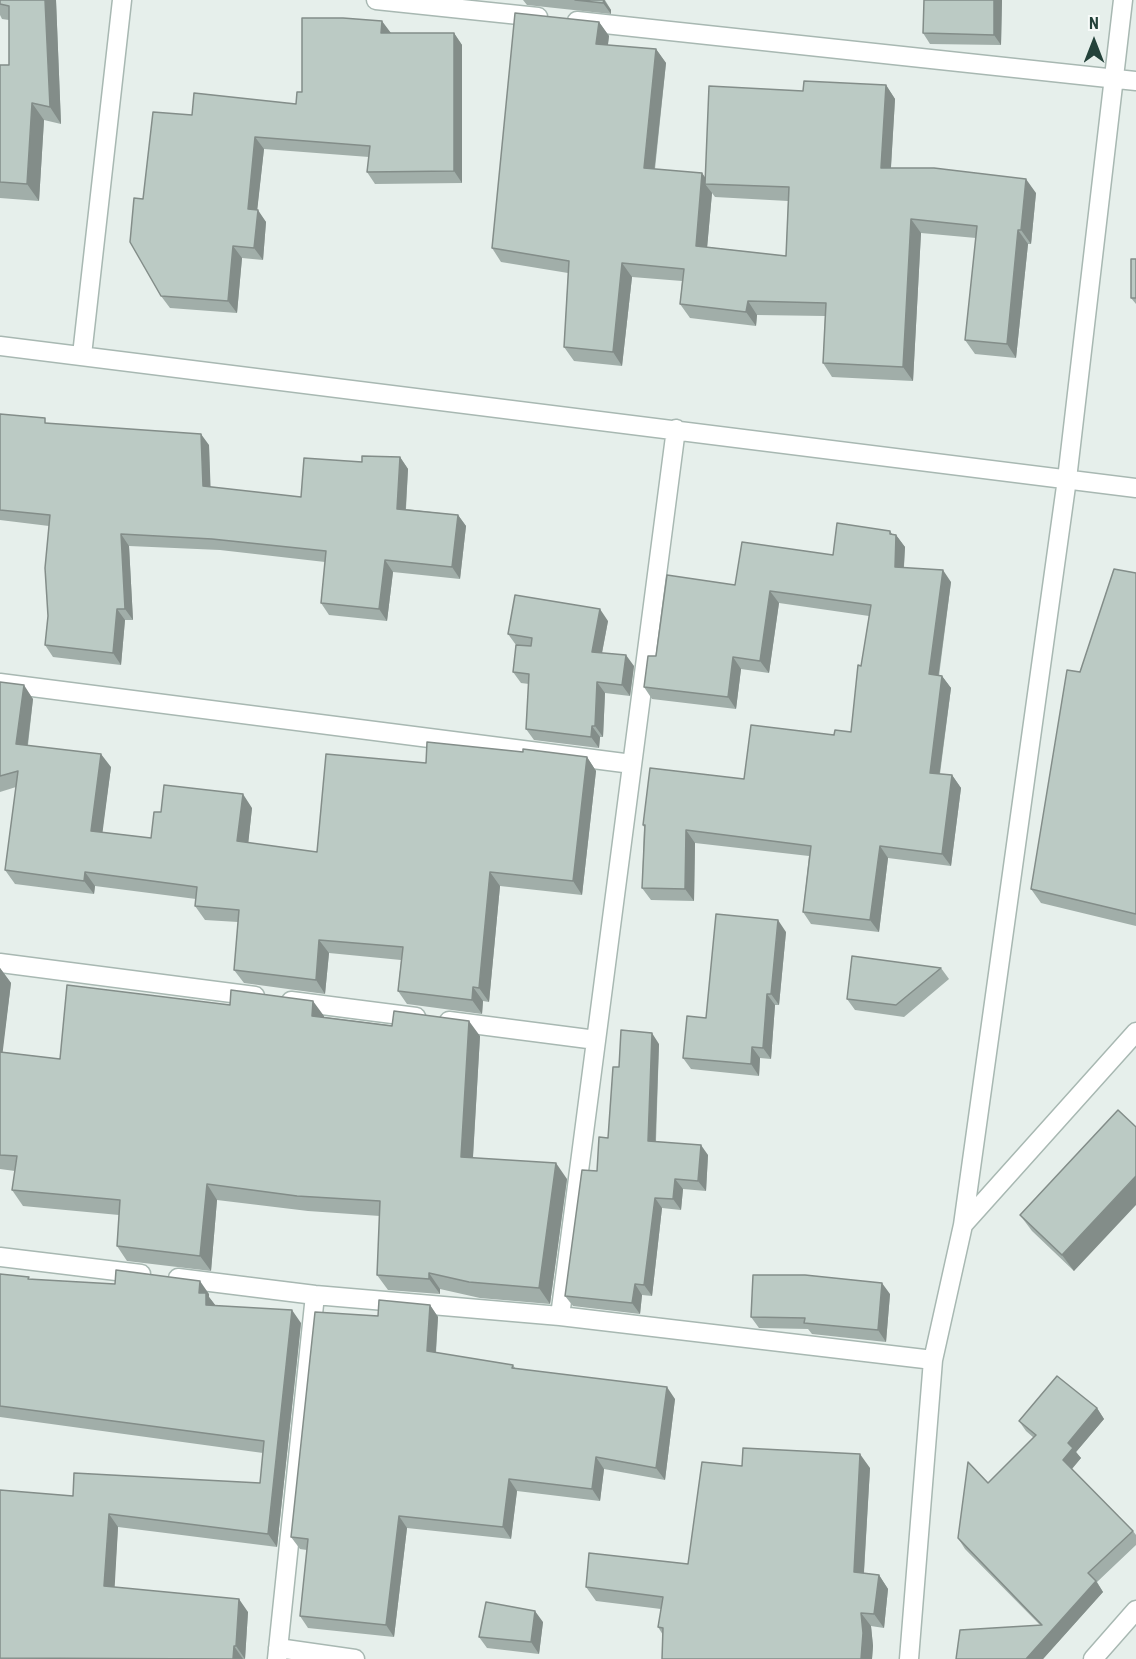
<!DOCTYPE html>
<html>
<head>
<meta charset="utf-8">
<style>
  body { margin:0 }
  #map { position:relative; width:1136px; height:1659px; overflow:hidden; background:#e6efeb; font-family:"Roboto Condensed",sans-serif }
  canvas { display:block }
  .north { position:absolute; left:1064px; top:12px; width:60px; height:60px; -webkit-text-stroke:4px #f7fbf9; paint-order:stroke; rotate:0deg; font-size:16px; font-weight:700; line-height:24px; text-align:center; color:#24423a }
  .north::after { content:''; display:block; margin:auto; width:21px; height:27px; background:#24423a; clip-path:polygon(50% 0,100% 100%,50% 72%,0 100%) }
</style>
</head>
<body>
<div id="map">
<canvas width="1136" height="1659"></canvas>
<div class="north">N</div>
</div>
<script>
const ctx = document.querySelector('canvas').getContext('2d');
ctx.lineJoin = 'round';
function strokePath(path, color, width, dash) {
  ctx.strokeStyle = color;
  ctx.lineWidth = width;
  ctx.lineCap = dash ? 'butt' : 'round';
  ctx.setLineDash(dash || []);
  ctx.stroke(path);
}
function fillPath(path, color) {
  ctx.fillStyle = color;
  ctx.fill(path, 'evenodd');
}
const minor = new Path2D(`
  M376 0 538 17
  M577 21 1136 81
  M0 346 1136 488
  M82 355 122 0
  M0 683 632 764
  M0 963 255 996
  M291 1001 416 1017
  M449 1021 596 1040
  M963 1225 1136 1032
  M0 1257 141 1274
  M178 1278 315 1295 560 1316 933 1360
  M560 1316 676 429
  M278 1648 355 1659
  M277 1659 315 1295
  M909 1659 933 1360 963 1225 1067 479 1123 0
  M1093 1659 1136 1610`);
strokePath(minor, '#a8b8b2', 21);
strokePath(minor, '#fff', 18);
fillPath(new Path2D(`
  M0 0H56L61 124 44 120 39 201 0 198V65H9V20L2 19 0 15Z
  M523 0H605L611 10V14L527 5Z
  M924 0H1002L1001 45 930 44 923 33Z
  M599 22 609 36 608 45 656 49 666 63 655 169 702 173 705 178 803 91 886 85 895 99 891 168 1036 193 1031 244H1028L1016 358 975 354 965 340 976 238 921 233 913 381 832 377 823 363 825 316 757 315 756 326 690 318 680 304 682 281 632 277 622 366 574 361 564 347 568 273 501 262 492 248ZM712 193 715 197 788 201 786 256 707 247Z
  M390 33H454L462 45V183L375 184 367 172 369 157 264 149 257 210 266 222 263 260 242 258 237 313 170 308 161 296 143 199 192 115 296 104 302 92Z
  M1136 259V304L1131 298Z
  M0 414 49 423 209 445 210 487 301 497 362 462 400 457 408 469 406 509 458 515 466 526 460 579 393 572 387 621 329 615 321 603 325 562 220 550 129 546 133 620H125L121 665 53 657 45 645 48 616 49 526 0 520Z
  M892 534 896 535 905 547 904 567 951 582 939 676H942L951 688 940 774 952 775 961 788 951 866 888 858 879 932 811 924 803 912 809 856 695 843 694 901 651 900 642 888 644 827 643 825 744 779 834 735 851 732 869 616 779 603 769 673 741 669 736 709 652 699 644 687 656 656 735 585 833 555Z
  M1136 573V926L1041 903 1031 889 1080 672Z
  M608 621 602 653 634 666 630 696 605 693 603 737H600L599 748 534 740 526 729 529 684 521 683 513 672 516 645 508 634Z
  M0 682 33 699 28 745 111 767 102 832 151 838 161 812 252 808 248 843 317 852 426 763 523 752 587 757 596 771 582 895 500 886 489 1002 483 1001 482 1014 407 1004 398 991 401 960 329 953 325 994 244 983 234 970 238 922 205 920 195 906 196 899 95 886 94 894 15 884 5 870 16 787 0 792Z
  M786 932 779 1005H775L771 1059 760 1058 759 1076 691 1069 683 1058 706 1018Z
  M0 968 11 983 2 1052 60 1059 324 1016V1017L480 1036 473 1158 567 1179 550 1304 480 1298 440 1289V1294L388 1290 377 1275 380 1216 308 1211 217 1200 211 1271 127 1261 117 1246 119 1215 23 1206 12 1190 15 1171 0 1169Z
  M941 968 949 979 904 1017 855 1010 847 999Z
  M659 1044 656 1141 708 1155 706 1191 683 1189 681 1210 662 1208 652 1296 642 1295 640 1314 573 1306 565 1296 597 1171 608 1138 619 1067Z
  M1118 1110 1074 1271 1032 1231 1020 1215Z
  M0 1274 30 1279 209 1294V1297L215 1305 301 1323 277 1547 118 1527 114 1587 248 1612 245 1659H0V1490L73 1496 260 1483 263 1453 0 1417Z
  M890 1294 886 1342 812 1334 808 1329 759 1328 751 1317Z
  M430 1305 438 1317 436 1353 513 1365 515 1368 675 1399 665 1480 604 1469 600 1501 517 1491 511 1539 407 1528 394 1637 308 1628 300 1616 307 1550 300 1549 291 1537 378 1316Z
  M1097 1408 1104 1419 1076 1452 1081 1458 1072 1469 1133 1531 1136 1535V1545L1097 1582 1103 1592 1043 1659 1040 1625 965 1549 958 1538 988 1483 1034 1438 1026 1431 1019 1421Z
  M742 1466 870 1468 864 1573 879 1575 888 1589 884 1628 871 1626 873 1646 872 1659H662L663 1635 658 1627 661 1609 596 1601 586 1587 688 1564Z
  M543 1622 539 1654 487 1648 479 1637Z`), '#a1aea9');
fillPath(new Path2D(`
  M45 0H56L61 124 50 107Z
  M604 0 611 10V14L603 3Z
  M994 0H1002L1001 45 994 35Z
  M382 21 391 33H381Z
  M599 22 609 36 606 58 596 44Z
  M454 33 462 45V183L454 171Z
  M656 49 666 63 653 182 644 168Z
  M886 85 895 99 890 182 881 168Z
  M32 103 44 120 39 201 27 184Z
  M255 137 264 149 256 221 248 209Z
  M702 173 710 184H705L712 193 706 260 696 246Z
  M1026 179 1036 193 1031 244 1021 230Z
  M258 210 266 222 263 260 254 248Z
  M911 219 921 233 913 381 903 367Z
  M1018 230 1028 244 1016 358 1007 344Z
  M233 246 242 258 237 313 228 301Z
  M622 263 632 277 622 366 613 352Z
  M748 301 757 315 756 326 746 312Z
  M201 434 209 445 211 498 203 486Z
  M400 457 408 469 405 520 397 509Z
  M458 515 466 526 460 579 452 567Z
  M890 531 896 540V535L905 547 903 579 895 567Z
  M121 534 129 546 133 620 125 609Z
  M385 560 393 572 387 621 379 609Z
  M943 570 951 582 937 686 929 674Z
  M770 591 779 603 769 673 760 661Z
  M117 609 125 620 121 665 113 653Z
  M600 609 608 621 600 663 592 652Z
  M626 655 634 666 630 696 622 685Z
  M733 657 741 669 736 709 728 697Z
  M942 676 951 688 938 785 930 773Z
  M597 682 605 693 603 737 595 726Z
  M24 685 33 699 26 757 16 744Z
  M592 726 600 737 599 748 591 737Z
  M101 754 111 767 101 844 91 831Z
  M587 757 596 771 582 895 573 881Z
  M952 775 961 788 951 866 942 854Z
  M243 794 252 808 247 855 237 841Z
  M686 830 695 843 694 901 685 889Z
  M880 846 888 858 879 932 870 920Z
  M85 872 95 886 94 894 84 881Z
  M490 872 500 886 489 1002 479 988Z
  M778 920 786 932 779 1005 771 994Z
  M319 940 329 953 325 994 316 980Z
  M0 968 11 983 1 1066 0 1065Z
  M473 987 483 1001 482 1014 472 1000Z
  M767 994 775 1005 771 1059 763 1048Z
  M313 1001 324 1016 322 1031 312 1016Z
  M469 1021 480 1036 472 1172 461 1157Z
  M652 1033 659 1044 655 1152 648 1141Z
  M752 1047 760 1058 759 1076 751 1064Z
  M701 1145 708 1155 706 1191 698 1181Z
  M556 1163 567 1179 550 1304 539 1288Z
  M1136 1176V1205L1074 1271 1062 1255Z
  M675 1179 683 1189 681 1210 673 1199Z
  M207 1184 217 1200 211 1271 200 1256Z
  M655 1198 662 1208 652 1296 644 1285Z
  M429 1273 440 1289V1294L429 1279Z
  M200 1281 209 1294V1297L216 1306 206 1305 199 1293Z
  M882 1283 890 1294 886 1342 878 1330Z
  M635 1284 642 1295 640 1314 632 1303Z
  M430 1305 438 1317 435 1363 427 1351Z
  M292 1310 301 1323 277 1547 268 1534Z
  M667 1387 675 1399 665 1480 656 1468Z
  M1097 1408 1104 1419 1076 1452 1081 1458 1070 1471 1063 1460 1068 1443Z
  M860 1454 870 1468 863 1586 854 1572Z
  M596 1457 604 1469 600 1501 592 1489Z
  M509 1479 517 1491 511 1539 503 1527Z
  M109 1514 118 1527 114 1599 104 1586Z
  M399 1516 407 1528 394 1637 386 1625Z
  M879 1575 888 1589 884 1628 874 1614Z
  M1096 1581 1103 1592 1043 1659H1026Z
  M239 1599 248 1612 245 1659 236 1646Z
  M535 1611 543 1622 539 1654 531 1642Z
  M861 1613 871 1626 873 1646 872 1659H861Z
  M234 1646 243 1659H233Z`), '#838d89');
const building = new Path2D(`
  M0 0H45L50 107 32 103 27 184 0 182V65H9V6L0 4Z
  M575 0H604L603 3Z
  M924 0H994V35L923 33Z
  M515 13 599 22 596 44 656 49 644 168 702 173 696 246 786 256 789 187 705 184 709 86 803 91 804 81 886 85 881 168H934L1026 179 1021 230H1018L1007 344 965 340 977 226 911 219 903 367 823 363 826 303 748 301 746 312 680 304 684 269 622 263 613 352 564 347 569 261 492 248Z
  M302 18H343L382 21 381 33H454V171L367 172 370 146 255 137 248 209 258 210 254 248 233 246 228 301 161 296 130 242 134 198 143 199 153 112 192 115 194 93 296 104 297 92H302Z
  M1131 259H1136V298H1131Z
  M0 414 45 418V423L201 434 203 486 301 497 304 458 362 462V456L400 457 397 509 458 515 452 567 385 560 379 609 321 603 326 551 212 539 121 534 125 609H117L113 653 45 645 48 616 45 568 50 515 0 510Z
  M837 523 890 531V534L896 535 895 567 943 570 929 674 942 676 930 773 952 775 942 854 880 846 870 920 803 912 811 846 686 830 685 889 642 888 645 825H643L650 768 744 779 751 725 834 735 835 730 851 732 858 665 861 666 871 605 770 591 760 661 733 657 728 697 644 687 648 656H656L667 575 735 585 742 542 833 555Z
  M1114 569 1136 573V914L1031 889 1067 670 1080 672Z
  M515 595 600 609 592 652 626 655 622 685 597 682 595 726H592L591 737 526 729 529 674 513 672 516 645 531 646 532 638 508 634Z
  M0 682 24 685 16 744 101 754 91 831 151 838 154 812H161L164 785 243 794 237 841 317 852 326 754 426 763 427 742 523 752V749L587 757 573 881 490 872 479 988 473 987 472 1000 398 991 403 947 319 940 316 980 234 970 239 910 195 906 197 887 85 872 84 881 5 870 18 771 0 776Z
  M716 914 778 920 771 994H767L763 1048 752 1047 751 1064 683 1058 687 1016 706 1018Z
  M852 956 941 968 896 1005 847 999Z
  M67 985 230 1005 231 990 313 1001 312 1016 392 1026 394 1011 469 1021 461 1157 556 1163 539 1288 469 1282 429 1273V1279L377 1275 380 1201 297 1196 207 1184 200 1256 117 1246 120 1200 12 1190 17 1156 0 1155V1052L60 1059Z
  M621 1030 652 1033 648 1141 701 1145 698 1181 675 1179 673 1199 655 1198 644 1285 635 1284 632 1303 565 1296 582 1170 597 1171 599 1137 608 1138 613 1067H619Z
  M1118 1110 1136 1127V1176L1062 1255 1020 1215Z
  M116 1270 200 1281 199 1293H206V1305L292 1310 268 1534 109 1514 104 1586 239 1599 236 1646H234L233 1659 0 1658V1490L73 1496 74 1473 260 1483 264 1441 0 1406V1274L29 1277 28 1279 115 1284Z
  M753 1275H805L882 1283 878 1330 804 1323 805 1318 751 1317Z
  M379 1300 430 1305 427 1351 513 1365 512 1368 667 1387 656 1468 596 1457 592 1489 509 1479 503 1527 399 1516 386 1625 300 1616 308 1539 291 1537 315 1312 378 1316Z
  M1057 1376 1097 1408 1068 1443 1073 1448 1063 1460 1133 1531 1088 1573 1096 1581 1026 1659H956L960 1630 1042 1625 958 1538 968 1462 988 1483 1036 1435 1019 1421Z
  M743 1448 860 1454 854 1572 879 1575 874 1614 861 1613 863 1633 861 1659H662L663 1628 658 1627 663 1597 586 1587 589 1553 688 1564 702 1462 742 1466Z
  M486 1602 535 1611 531 1642 479 1637Z`);
fillPath(building, '#bbcac4');
strokePath(building, '#838d89', 1.5);
</script>
</body>
</html>
